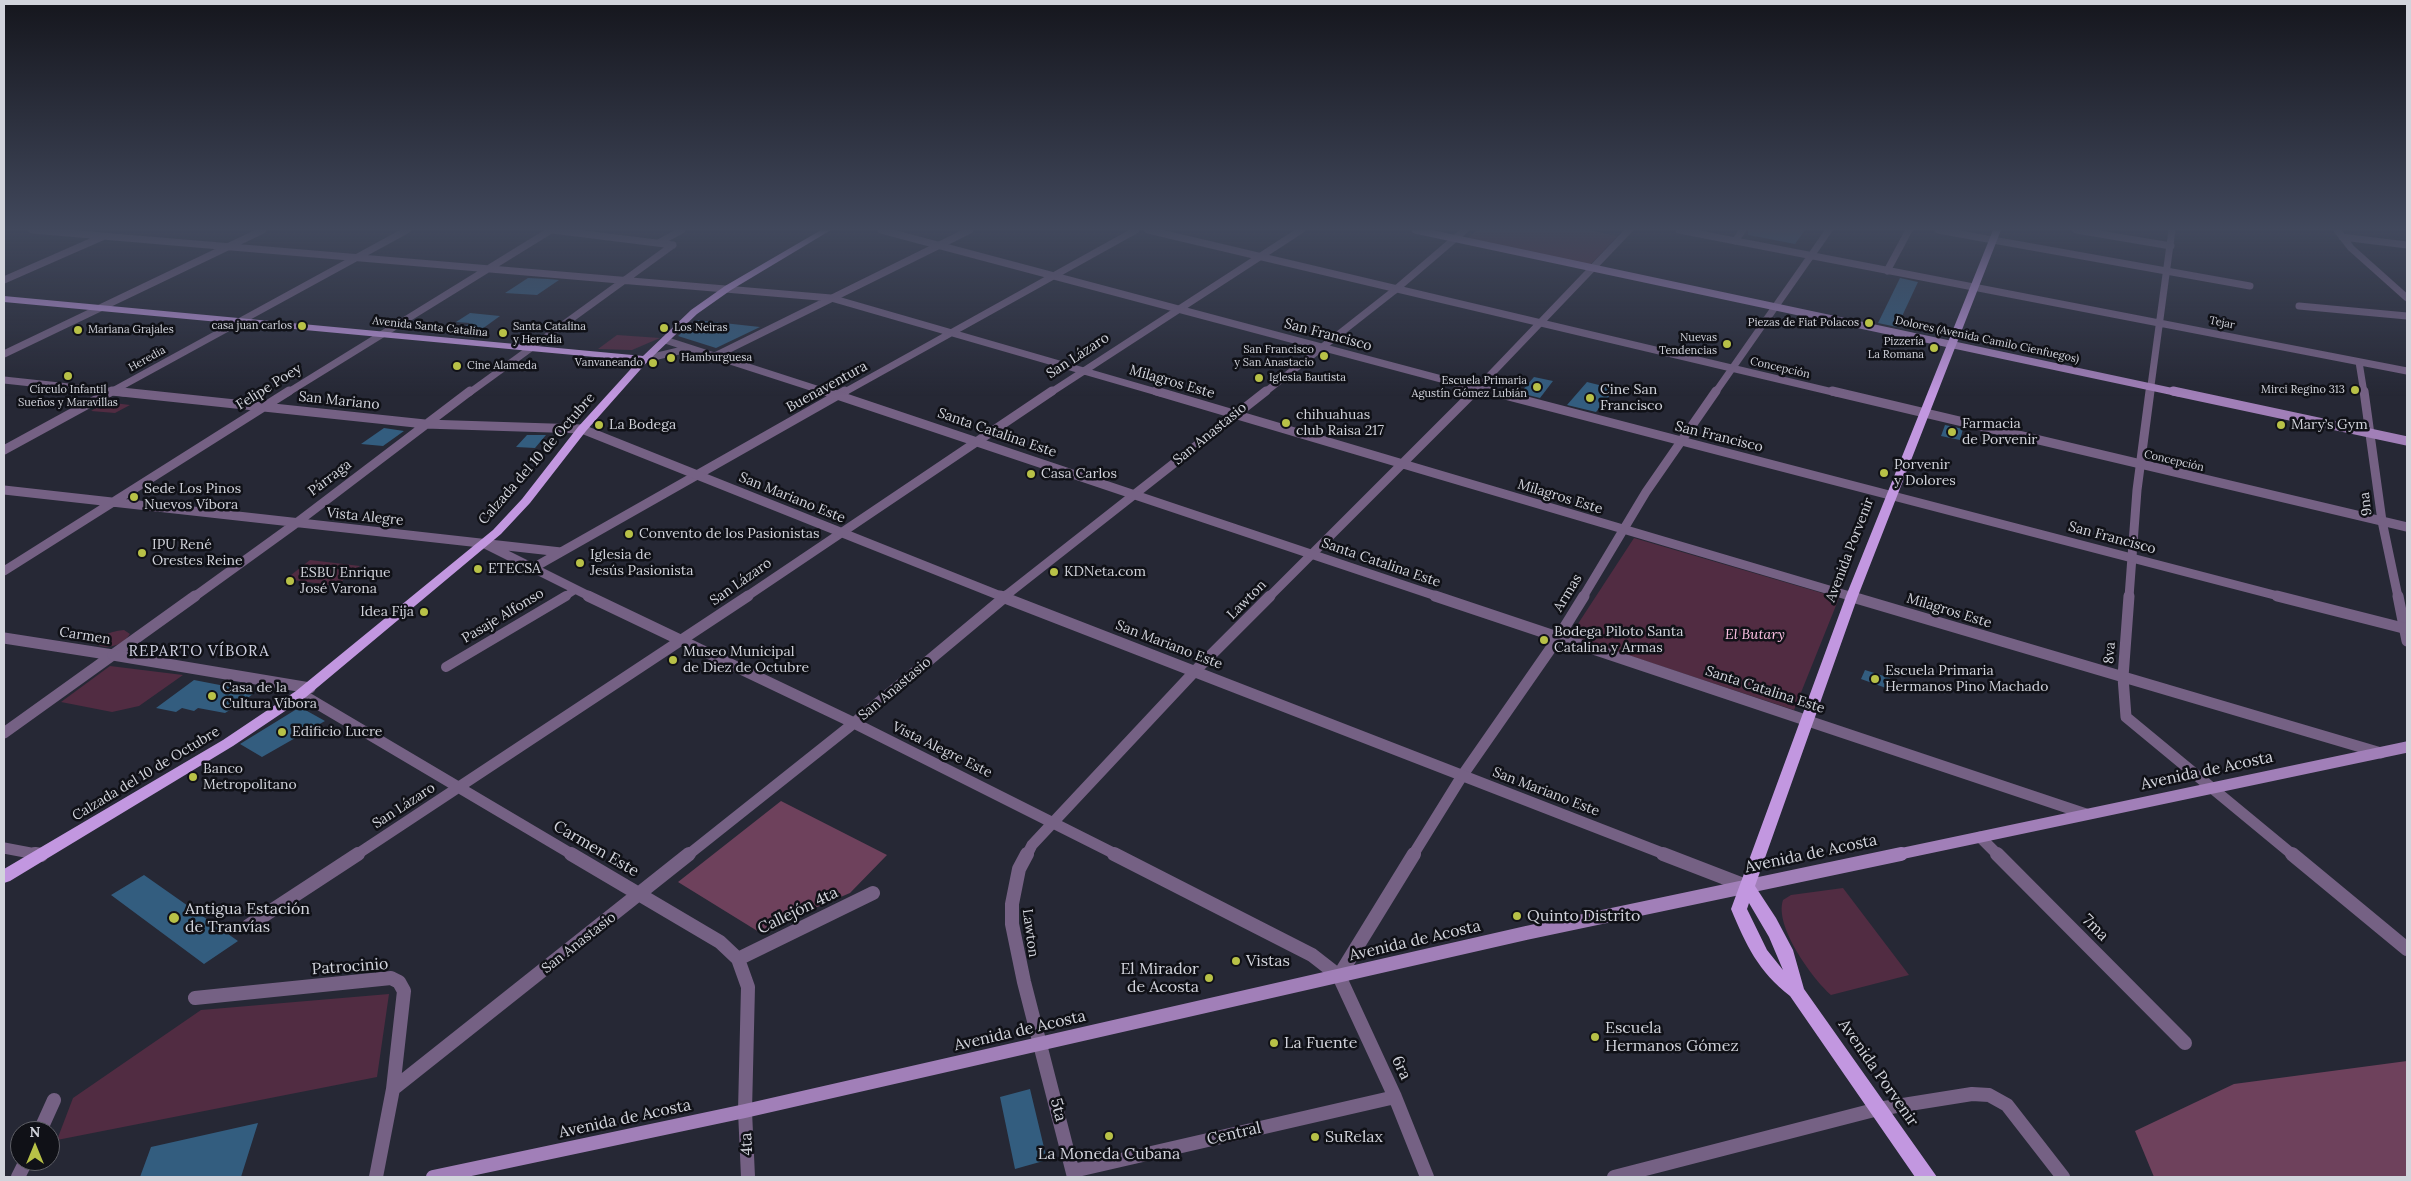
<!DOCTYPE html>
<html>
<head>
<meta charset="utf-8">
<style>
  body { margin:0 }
  #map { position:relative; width:2411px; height:1181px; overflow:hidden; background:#262835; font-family:Lora,serif }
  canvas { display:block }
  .frame { position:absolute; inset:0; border:5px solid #d2d4dc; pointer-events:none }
  .north { position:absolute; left:10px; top:1121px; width:50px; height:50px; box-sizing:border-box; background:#101117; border:1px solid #5e5f66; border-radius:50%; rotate:0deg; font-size:14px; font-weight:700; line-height:20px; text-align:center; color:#d2d4dc }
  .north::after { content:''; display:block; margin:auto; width:18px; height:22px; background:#b8c147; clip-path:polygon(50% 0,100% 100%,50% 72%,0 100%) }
</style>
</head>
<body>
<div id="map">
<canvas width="2411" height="1181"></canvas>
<div class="frame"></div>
<div class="north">N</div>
</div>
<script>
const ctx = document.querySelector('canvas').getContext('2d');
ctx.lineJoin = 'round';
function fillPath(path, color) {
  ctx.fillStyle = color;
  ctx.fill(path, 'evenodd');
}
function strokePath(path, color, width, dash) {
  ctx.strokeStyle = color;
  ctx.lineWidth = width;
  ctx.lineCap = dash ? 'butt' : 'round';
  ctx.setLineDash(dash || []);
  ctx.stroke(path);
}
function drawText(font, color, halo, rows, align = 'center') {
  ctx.font = font + ' Lora,serif';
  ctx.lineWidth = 5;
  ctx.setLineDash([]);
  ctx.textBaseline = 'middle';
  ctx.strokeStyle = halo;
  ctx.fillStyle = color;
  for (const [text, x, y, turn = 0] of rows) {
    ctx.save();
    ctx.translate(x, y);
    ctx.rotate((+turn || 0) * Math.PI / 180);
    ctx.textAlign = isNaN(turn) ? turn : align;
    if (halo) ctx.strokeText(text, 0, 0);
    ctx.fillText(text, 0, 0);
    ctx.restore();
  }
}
fillPath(new Path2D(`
  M1477 230H1589L1618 236 1590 265 1466 239Z
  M617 335 660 338 632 350 598 349Z
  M106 402 130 405 115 413 91 411Z
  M1634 538 1839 598 1794 710 1570 636Z
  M310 560 360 566 336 586 286 579Z
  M124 630 130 634C124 644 108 651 97 644 100 634 114 631 124 630Z
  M110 666 183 675 139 706 112 712 61 702Z
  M1843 888 1909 975 1831 995C1812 978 1774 926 1783 900L1791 895Z
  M389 994 377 1077 57 1140 73 1098 201 1010Z`), '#512c42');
fillPath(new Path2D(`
  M781 801 887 855 850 893 759 932 678 882Z
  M2407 1061V1177H2154L2135 1131 2234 1084Z`), '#6e415c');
fillPath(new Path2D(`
  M1748 230H1805L1795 244 1748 235Z
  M528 278 548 279 559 280 537 295 505 293Z
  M1900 278 1918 282 1897 327 1878 323Z
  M470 313 500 316 482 329 463 328 470 323 456 322Z
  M696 320 760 327 716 348 678 336Z
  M1534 377 1553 381 1540 398 1520 393Z
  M1587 382 1615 389 1596 412 1567 405Z
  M1945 425 1963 429 1960 440 1941 436Z
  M384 428 404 431 383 446 361 444Z
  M527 435H546L535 448 516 447Z
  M1865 670 1890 678 1886 688 1861 679Z
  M194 680 256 692 246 699 249 702 242 706 233 708 225 713 198 708 194 711 182 708 176 712 156 708Z
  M300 707 325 721 262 757 240 744Z
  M144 875 238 941 204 964 111 895Z
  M1030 1089 1047 1160 1015 1169 1000 1097Z
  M258 1123 241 1177H140L151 1147Z`), '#335d7f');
strokePath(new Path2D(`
  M564 597 575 590`), '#756184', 8);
strokePath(new Path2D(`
  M446 667 566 596`), '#756184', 10);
strokePath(new Path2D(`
  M32 230 831 298 1160 393
  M552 230 673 245
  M1679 230 2407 371
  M2076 230 2171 246
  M2337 230 2351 248 2407 298
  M2342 237 2407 245
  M1993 240 2250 286
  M1735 241 1743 230
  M660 242 682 230
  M1887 271 1909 230
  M4 280 102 237
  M2299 306 2407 316
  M4 354 263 230
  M715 356 970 230
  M2359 362 2364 393
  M4 380 124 393
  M109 393 407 230
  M287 393 551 230
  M469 393 673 245
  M843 393 1136 230
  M1050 393 1301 230
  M1264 393 1395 290
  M1473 393 1629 230
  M1715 393 1829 230
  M2150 393 2172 230`), '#756184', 7);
strokePath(new Path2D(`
  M112 391 425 424 582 429
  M1156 391 1853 597
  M2364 391 2382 521 2398 597
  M4 450 112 391
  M4 490 561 552
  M485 544 591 597
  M533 568 845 391
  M4 571 289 391
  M194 597 295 524 470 391
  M746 597 1052 391
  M1004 597 1266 391
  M1269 597 1475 391
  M1583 597 1646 492 1716 391
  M2129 597 2137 490 2150 391`), '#756184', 9);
strokePath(new Path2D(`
  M588 596 854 723 1117 855
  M1849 596 2381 753
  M2129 596 2123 677 2126 717 2293 855
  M2398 596 2407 641
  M4 638 113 655
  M301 694 573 855
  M4 733 195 596
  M1980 837 1998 855
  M4 848 41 855
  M356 855 748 596
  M688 855 854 723 1006 596
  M1027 855 1032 845 1195 671 1270 596
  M1413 855 1462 776 1558 638 1584 596`), '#756184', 11);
strokePath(new Path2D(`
  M35 854 41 855
  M571 854 720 942 738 959 748 987 745 1111 748 1177
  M1027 854 1019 869 1012 904V924L1024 982 1074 1177
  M1114 854 1312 955 1339 976 1395 1097 1427 1177
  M1997 854 2185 1043
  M2292 854 2407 949
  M248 926 358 854
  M738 959 873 893
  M1339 976 1414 854
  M195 998 391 978 399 982 404 991 393 1089 376 1177
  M393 1089 689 854
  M40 1131 54 1100
  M1073 1171 1395 1097
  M18 1177 26 1161
  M1614 1177 1878 1109 1972 1094 1989 1095 2007 1105 2063 1177`), '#756184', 14);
strokePath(new Path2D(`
  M881 230 1494 393
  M1148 230 1837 393
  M1938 230 1993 240
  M1395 290 1465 230
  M665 340 829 393
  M645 359 687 349`), '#756184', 7);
strokePath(new Path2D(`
  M825 391 1439 597
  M1489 391 2282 597
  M1832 391 2407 527
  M582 429 1003 597`), '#756184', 9);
strokePath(new Path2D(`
  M1000 596 1667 855
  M1435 596 2086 814
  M2277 596 2407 629
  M113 655 310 688`), '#756184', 11);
strokePath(new Path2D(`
  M1663 854 1746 886`), '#756184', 14);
strokePath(new Path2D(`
  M1415 230 2179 393`), '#a17fb8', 7);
strokePath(new Path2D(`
  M2173 391 2407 441`), '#a17fb8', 9);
strokePath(new Path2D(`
  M1895 855 2407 747`), '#a17fb8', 11);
strokePath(new Path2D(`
  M433 1177 745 1111 1526 933 1901 854`), '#a17fb8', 14);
fillPath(new Path2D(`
  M821 230H831L731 290 697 314 648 361 586 431 530 503 501 534 306 697 233 746 10 881 4 883V869L223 740 296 691 493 530 522 499 578 427 638 361 4 302V296L643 356 691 310 725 286Z
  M1993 230H2001L1858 596 1755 886 1776 918 1793 950 1804 989 1937 1177H1915L1790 996C1758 971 1746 945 1731 909L1846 596ZM1749 903 1769 937 1783 970 1767 950 1747 909Z`), '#c297e0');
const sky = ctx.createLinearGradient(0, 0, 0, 396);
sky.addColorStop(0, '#15161d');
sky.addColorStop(0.58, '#41485c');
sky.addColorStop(1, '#41485c00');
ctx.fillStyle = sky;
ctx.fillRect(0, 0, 2411, 396);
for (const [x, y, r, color] of [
  [1869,323,5,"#b8c147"],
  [302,326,5,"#b8c147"],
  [664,328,5,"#b8c147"],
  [78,330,5,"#b8c147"],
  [503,333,5,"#b8c147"],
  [1727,344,5,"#b8c147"],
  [1934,348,5,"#b8c147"],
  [1324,356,5,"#b8c147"],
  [671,358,5,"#b8c147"],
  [653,363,5,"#b8c147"],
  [457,366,5,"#b8c147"],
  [68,376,5,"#b8c147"],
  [1259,378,5,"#b8c147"],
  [1537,387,5,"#b8c147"],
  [2355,390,5,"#b8c147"],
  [1590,398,5,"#b8c147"],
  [1286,423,5,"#b8c147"],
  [599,425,5,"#b8c147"],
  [2281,425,5,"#b8c147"],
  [1952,432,5,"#b8c147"],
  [1884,473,5,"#b8c147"],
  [1031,474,5,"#b8c147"],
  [134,497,5,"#b8c147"],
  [629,534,5,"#b8c147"],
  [142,553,5,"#b8c147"],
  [580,563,5,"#b8c147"],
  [478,569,5,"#b8c147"],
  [1054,572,5,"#b8c147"],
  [290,581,5,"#b8c147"],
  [424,612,5,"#b8c147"],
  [1544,640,5,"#b8c147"],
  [673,660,5,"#b8c147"],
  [1875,679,5,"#b8c147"],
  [212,696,5,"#b8c147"],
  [282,732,5,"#b8c147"],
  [193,777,5,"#b8c147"],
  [1517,916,5,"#b8c147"],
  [174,918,6,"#b8c147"],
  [1236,961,5,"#b8c147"],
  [1209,978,5,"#b8c147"],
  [1595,1037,5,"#b8c147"],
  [1274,1043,5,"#b8c147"],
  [1109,1136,5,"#b8c147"],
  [1315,1137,5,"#b8c147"]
]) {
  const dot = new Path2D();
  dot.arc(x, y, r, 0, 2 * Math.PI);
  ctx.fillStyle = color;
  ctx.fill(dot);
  strokePath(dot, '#101117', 2);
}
drawText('11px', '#d2d4dc', '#101117', [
  ["Piezas de Fiat Polacos",1859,323],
  ["casa juan carlos",292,326],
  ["Santa Catalina",513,327,"left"],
  ["y Heredia",513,340,"left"],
  ["Los Neiras",674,328,"left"],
  ["Mariana Grajales",88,330,"left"],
  ["Nuevas",1717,338],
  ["Tendencias",1717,351],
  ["Pizzería",1924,342],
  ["La Romana",1924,355],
  ["San Francisco",1314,350],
  ["y San Anastacio",1314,363],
  ["Hamburguesa",681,358,"left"],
  ["Vanvaneando",643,363],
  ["Cine Alameda",467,366,"left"],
  ["Iglesia Bautista",1269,378,"left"],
  ["Escuela Primaria",1527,381],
  ["Agustín Gómez Lubián",1527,394],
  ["Círculo Infantil",68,390,"center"],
  ["Sueños y Maravillas",68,403,"center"],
  ["Mirci Regino 313",2345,390]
], 'right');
drawText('11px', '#d2d4dc', '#101117', [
  ["Tejar",2222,323,11],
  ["Avenida Santa Catalina",430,327,6],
  ["Dolores (Avenida Camilo Cienfuegos)",1987,340,12],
  ["Heredia",147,359,-29],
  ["Concepción",1780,368,13],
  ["Concepción",2174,461,13]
]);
drawText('14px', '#d2d4dc', '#101117', [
  ["San Francisco",1328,335,15],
  ["San Lázaro",1078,356,-33],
  ["Milagros Este",1172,382,16],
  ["Felipe Poey",269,387,-32],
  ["Buenaventura",827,387,-29],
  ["San Mariano",339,401,6],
  ["Santa Catalina Este",997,433,19],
  ["San Anastasio",1210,434,-39],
  ["San Francisco",1719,437,14],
  ["Calzada del 10 de Octubre",537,459,-49],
  ["Párraga",330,478,-37],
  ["Milagros Este",1560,497,17],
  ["San Mariano Este",792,498,22],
  ["9na",2366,504,-97],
  ["Vista Alegre",365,517,6],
  ["San Francisco",2112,538,15],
  ["Avenida Porvenir",1850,550,-69],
  ["Santa Catalina Este",1381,563,19],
  ["San Lázaro",741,582,-35],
  ["Armas",1568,593,-59],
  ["Lawton",1247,600,-45],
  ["Milagros Este",1949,611,17],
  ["Pasaje Alfonso",503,616,-31],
  ["Carmen",85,636,9],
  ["San Mariano Este",1169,645,21],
  ["8va",2110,653,-85],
  ["San Anastasio",895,689,-40],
  ["Santa Catalina Este",1765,690,18],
  ["Vista Alegre Este",942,750,26],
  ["Calzada del 10 de Octubre",146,774,-31],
  ["San Mariano Este",1546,792,21],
  ["San Lázaro",404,806,-33],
  ["Lawton",1030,933,82],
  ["San Anastasio",579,943,-38]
]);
drawText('14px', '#d2d4dc', '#101117', [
  ["Cine San",1600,390],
  ["Francisco",1600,406],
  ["chihuahuas",1296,415],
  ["club Raisa 217",1296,431],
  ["Farmacia",1962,424],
  ["de Porvenir",1962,440],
  ["La Bodega",609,425],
  ["Mary’s Gym",2291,425],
  ["Porvenir",1894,465],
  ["y Dolores",1894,481],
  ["Casa Carlos",1041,474],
  ["Sede Los Pinos",144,489],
  ["Nuevos Víbora",144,505],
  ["Convento de los Pasionistas",639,534],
  ["IPU René",152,545],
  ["Orestes Reine",152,561],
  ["Iglesia de",590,555],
  ["Jesús Pasionista",590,571],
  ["ETECSA",488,569],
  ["KDNeta.com",1064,572],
  ["ESBU Enrique",300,573],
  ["José Varona",300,589],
  ["Idea Fija",414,612,"right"],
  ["Bodega Piloto Santa",1554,632],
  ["Catalina y Armas",1554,648],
  ["Museo Municipal",683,652],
  ["de Diez de Octubre",683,668],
  ["Escuela Primaria",1885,671],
  ["Hermanos Pino Machado",1885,687],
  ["Casa de la",222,688],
  ["Cultura Víbora",222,704],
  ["Edificio Lucre",292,732],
  ["Banco",203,769],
  ["Metropolitano",203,785]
], 'left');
drawText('italic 14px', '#fec1e4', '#101117', [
  ["El Butary",1755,635]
]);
ctx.letterSpacing = '1px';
drawText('15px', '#cfd1e2', '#101117', [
  ["REPARTO VÍBORA",199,652]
]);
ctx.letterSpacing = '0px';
drawText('16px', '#d2d4dc', '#101117', [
  ["Avenida de Acosta",2207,771,-12],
  ["Carmen Este",596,849,30],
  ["Avenida de Acosta",1811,854,-12],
  ["Callejón 4ta",798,911,-26],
  ["7ma",2095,928,45],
  ["Avenida de Acosta",1415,941,-13],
  ["Patrocinio",350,967,-4],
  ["Avenida de Acosta",1020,1031,-13],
  ["6ra",1401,1068,65],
  ["Avenida Porvenir",1878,1073,55],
  ["5ta",1058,1110,76],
  ["Avenida de Acosta",625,1119,-12],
  ["Central",1234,1134,-13],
  ["4ta",747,1144,-93]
]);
drawText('16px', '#d2d4dc', '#101117', [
  ["Antigua Estación",185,909],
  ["de Tranvías",185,927],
  ["Quinto Distrito",1527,916],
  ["Vistas",1246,961],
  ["El Mirador",1199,969,"right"],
  ["de Acosta",1199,987,"right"],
  ["Escuela",1605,1028],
  ["Hermanos Gómez",1605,1046],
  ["La Fuente",1284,1043],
  ["SuRelax",1325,1137],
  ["La Moneda Cubana",1109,1154,"center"]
], 'left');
</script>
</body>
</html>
